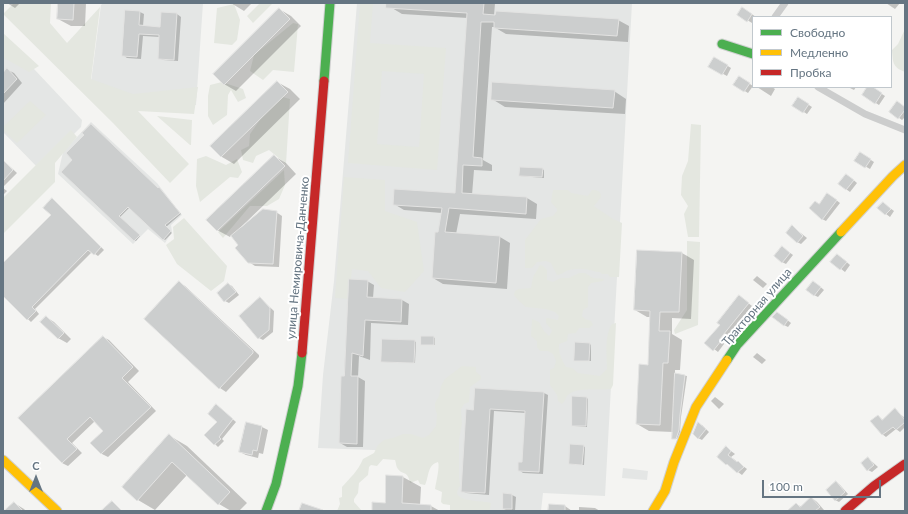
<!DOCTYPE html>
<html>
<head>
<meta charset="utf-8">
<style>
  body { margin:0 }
  #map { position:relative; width:908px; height:514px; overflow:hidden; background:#f4f4f2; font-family:Lato,sans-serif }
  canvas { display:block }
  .frame { position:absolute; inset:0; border:4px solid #657582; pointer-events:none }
  .legend { position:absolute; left:752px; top:16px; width:140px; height:72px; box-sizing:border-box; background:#fff; border:1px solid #c1c8cd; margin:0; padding:5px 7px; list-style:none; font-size:12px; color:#657582 }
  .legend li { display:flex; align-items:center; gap:8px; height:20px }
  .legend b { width:20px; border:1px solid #c1c8cd }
  .north { position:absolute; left:16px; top:458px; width:40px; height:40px; -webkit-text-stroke:3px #fff; paint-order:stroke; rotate:0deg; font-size:11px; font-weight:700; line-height:16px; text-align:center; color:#657582 }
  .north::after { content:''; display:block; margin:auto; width:14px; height:18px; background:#657582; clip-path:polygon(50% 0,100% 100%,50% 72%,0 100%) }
  .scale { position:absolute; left:762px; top:480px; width:119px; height:18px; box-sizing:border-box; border:2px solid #657582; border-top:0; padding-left:5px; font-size:12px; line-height:14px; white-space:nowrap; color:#657582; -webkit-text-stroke:3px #fff; paint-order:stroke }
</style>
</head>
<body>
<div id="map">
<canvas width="908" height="514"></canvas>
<div class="frame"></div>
<ul class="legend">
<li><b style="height:5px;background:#4caf50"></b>Свободно</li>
<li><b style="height:5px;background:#ffc107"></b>Медленно</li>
<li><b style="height:5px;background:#c62828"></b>Пробка</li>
</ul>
<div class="north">С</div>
<div class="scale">100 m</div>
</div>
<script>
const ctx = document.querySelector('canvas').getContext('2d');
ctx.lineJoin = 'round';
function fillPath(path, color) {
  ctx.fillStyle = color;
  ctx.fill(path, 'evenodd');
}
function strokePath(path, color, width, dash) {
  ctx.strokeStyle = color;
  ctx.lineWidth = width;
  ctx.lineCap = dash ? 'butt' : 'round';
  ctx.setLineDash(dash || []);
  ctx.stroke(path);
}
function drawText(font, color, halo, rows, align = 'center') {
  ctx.font = font + ' Lato,sans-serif';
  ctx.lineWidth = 4;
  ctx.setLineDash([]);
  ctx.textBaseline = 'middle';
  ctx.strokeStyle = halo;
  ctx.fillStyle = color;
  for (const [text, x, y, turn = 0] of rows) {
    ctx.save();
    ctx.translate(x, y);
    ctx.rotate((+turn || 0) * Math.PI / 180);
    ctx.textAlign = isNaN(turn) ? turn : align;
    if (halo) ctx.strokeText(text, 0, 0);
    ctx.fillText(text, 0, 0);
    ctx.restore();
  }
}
fillPath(new Path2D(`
  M103 3H203L196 105 103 99 91 82 101 5Z
  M357 3H632L605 496 543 493 541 511H451L455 453 318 448 323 375 334 281Z
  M3 36 82 120 81 127 39 169 3 132Z
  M91 122 157 183 182 215 171 225 172 232 165 243 148 229 133 244 58 174 63 152Z
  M623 468 648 471 647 480 622 478Z`), '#e4e6e5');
fillPath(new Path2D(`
  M14 3H51L50 23 67 43 100 7 91 79 133 94 198 87 194 114 138 111 189 164 170 183 113 123 3 14Z
  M260 3H273L253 23 247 16Z
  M360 3H373L370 43 446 48 437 170 348 163ZM382 71 424 74 419 147 377 144Z
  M234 4 240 20 237 40 232 45 214 43 217 8Z
  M293 23 298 24 294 72 273 70 263 80 250 71 254 55Z
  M905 29V72C892 67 893 62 892 50L898 44Z
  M3 33 39 66 29 72 4 58 3 59Z
  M222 82 243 89 246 98 238 102 231 90 228 95 227 115 213 125 208 116V96L210 85Z
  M283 97 290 99 286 164 269 150 256 156 253 163 243 160 241 150 249 146 250 134 266 111Z
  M30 101 46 115 17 143 3 130V127Z
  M157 116 192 120 191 145H190Z
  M691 124 701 125 699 237H688L684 214 688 206 681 195 682 176 688 161Z
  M71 130 77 137 55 163V182L3 234V198Z
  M206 156 226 165 237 159 242 172 238 178 230 177 200 202 196 186 197 159Z
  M284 170 285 185 279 199 267 206H250L223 238 218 232Z
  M344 177 385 180V211L417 222 424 271 405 292 381 288 368 271 352 269 349 299 335 298Z
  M553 190H568L571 193 588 196 592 190C598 190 601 191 601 197L594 206 595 207 613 219 622 223 619 277H610L608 274H602L600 272C593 272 586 268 578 269 575 269 571 269 569 270 564 271 562 275 557 275L551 263 546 261 537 262 532 268H525V240L541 219 553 216 557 211V209L551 202Z
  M184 218 227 266 224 281 211 291 177 264 166 245 174 239 173 227Z
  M687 241 700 242 698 325 675 334 674 330 687 310Z
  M540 265 543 266 547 270V280L553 282 561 278H569L579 273H585L593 278 604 279 603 281 591 283 588 287V307L583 310 582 316 585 319 591 321 593 325 589 328H579L576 333 568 334 567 341 559 344C558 353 562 360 566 367L572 368 578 373 600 376 607 369C607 355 604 336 612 324L616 323 613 385 611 389C599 390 577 387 569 394 565 397 566 401 562 404L558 401 557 395 550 385V370L554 368 556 361 553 354 548 351H540L537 347V341L531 336 532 319 539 322 544 331 549 336 551 333 552 330 546 323V319L547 318 558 320 559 316 555 312 546 309 526 307 519 301 514 295 515 291 519 289 531 288 533 277Z
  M462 366 476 367V372L481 376V379L470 387 469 402 464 404 461 409 462 423 459 439V478L460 486C447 503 483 500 491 503L490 509 488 511H450V505L443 504 441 502 442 492 435 489C436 482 440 467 438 462 427 465 429 477 425 485L420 484 418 480 410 483C408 470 402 475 398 469 396 467 396 462 395 460L383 459 377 466 371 465 369 467 368 475 359 483 358 493 354 499V502L362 511H337L340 504 339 498 342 497V487C350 478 358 471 363 459L374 453 378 445 384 440 393 438 403 434H411L423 438 429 435 436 426 437 414 435 408V403L439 396 441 386 445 379Z`), '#e4e7e0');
fillPath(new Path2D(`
  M7 3H20L15 8Z
  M59 3H86L85 26H71L58 19Z
  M231 3H252L244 11Z
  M392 3H495L494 16 618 20 629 26 628 42 506 34 494 27H492L483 160 492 165V171L474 170 472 195 527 198 537 204 536 219 460 214 456 234 500 237 510 243 507 289 443 284 433 278 442 213 404 210 394 204 456 194 468 18 402 14 392 8Z
  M886 3H900L895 9Z
  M743 8 756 17H753L752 23 739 15Z
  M279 9 291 16 301 26 236 91 224 84Z
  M126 11 140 12 144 14 143 26 161 28 177 14 181 17 178 61 163 60 159 58 160 37 143 36 141 59 127 58 123 55Z
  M715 58 731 68 727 76 710 67Z
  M8 70 14 73 22 83 3 104V74Z
  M739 77 753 86 748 93 735 85Z
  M277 82 290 89 300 99 234 164 222 157 212 146Z
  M757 87H772L775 89 771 96Z
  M848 87H856L854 90Z
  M868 87H871L885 96 879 105 863 95Z
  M614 91 626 99 625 114 505 107 492 99Z
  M798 98 812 107 807 114 793 105Z
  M905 107V117L902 120 891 112Z
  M92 125 158 189 160 190 181 214 166 227 172 233 165 240 130 207 120 217 140 236 136 241 134 240 74 160 85 135Z
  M860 153 874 162 870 169 856 161Z
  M274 156 286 163 296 174 241 227 242 228 276 212 282 216 279 267 255 266 249 262 239 245 231 235 230 237 217 230Z
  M3 160 17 173 3 187Z
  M542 169 544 170V178L520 176Z
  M850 177 857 183 850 192 839 184Z
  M3 188 7 191 3 195Z
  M831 196 840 203 826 221 822 219Z
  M56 202 104 250 98 256 92 252 35 309 39 314 31 322 3 295V265L52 215Z
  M883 203 894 211 890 217 878 208Z
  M793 227 807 238 801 244 797 242Z
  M782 247 793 255 786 264 782 262Z
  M682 253 694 260 691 319 672 318V334L682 340 680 370H675V374L687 376 681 417 680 432 677 439 673 438V432L649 431 637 424 648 366 651 317H647L635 310Z
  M841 257 850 265 845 272 832 262Z
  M757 276 767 284 763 288 753 280Z
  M367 281 374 285 373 298 402 300 409 304 408 325 371 323 370 360 359 356 358 377 365 381 363 447H347L340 443 345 377Z
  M179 283 185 286 259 355V357L226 392 220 388Z
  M228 284 232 286 239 295 229 303 225 301 218 293Z
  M817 284 824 290 818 297 814 295Z
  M260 298 274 311 273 332 263 340 259 338Z
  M743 299 752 306 723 342 724 344 718 352 706 343Z
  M781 315 791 323 788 327 784 325Z
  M46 317 54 322 71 339 67 343 58 338Z
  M103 337 109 340 139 371 128 382 156 411 108 457 102 454 92 443 105 431 95 421 72 443 82 453 68 466 62 463 19 418Z
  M433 337 435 338V345L422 344Z
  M414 341 416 342 415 363 383 362Z
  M590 344 591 345V361H577Z
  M757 353 766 360 762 364 753 357Z
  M544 393 548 395 543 474 523 473 519 470 523 463 526 413 494 411 489 495 466 493 462 491 474 411Z
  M715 397 724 404 719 409 711 401Z
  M587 398 588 399 587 427 574 426 573 425Z
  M220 408 236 422 222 439 224 441 218 447 215 444Z
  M895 410 905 418V427L900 432 896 429 886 437 882 434 878 416 883 420Z
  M702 425 709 432 702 440 698 438Z
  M262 427 268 430 263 454 259 453 258 458 246 455 240 452Z
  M170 436 187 446 247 503 239 511H231L219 504 187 475 155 510 138 500 123 487Z
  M583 446 585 447 584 465 570 464Z
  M727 448 735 454 731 457 747 469 742 475 727 464Z
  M868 458 878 467 872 472 868 470Z
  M387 476 403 477 421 487 420 505 431 506 440 511H373L386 504Z
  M836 482 840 485 848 494 839 502 835 500Z
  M512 495 516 497 515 511H508L504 509Z
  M812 498 817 502 824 510 788 511 796 504 802 507Z
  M14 503 24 509 26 511H6Z
  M565 506 572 511H549Z
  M579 507 595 508 600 511H579Z`), '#0003');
const building = new Path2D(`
  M58 3H74L73 20 57 19Z
  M386 3H484L483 14 495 15 496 11 619 19 617 36 494 28V22H481L473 157 482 158V166L463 165 462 193 527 197 526 214 449 208 445 232 500 236 496 283 432 278 435 232H438L442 208 393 205 394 189 455 193 467 13 386 8Z
  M742 7 752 14 747 22 737 15Z
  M279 8 290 19 224 85 213 74Z
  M125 10 140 11 139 25 160 27 161 12 177 13 174 60 158 59 159 35 139 34 137 57 122 56Z
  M714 57 728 65 722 75 708 67Z
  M7 68 17 79 3 94V73Z
  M739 76 750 83 744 92 733 85Z
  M277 81 288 92 221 157 210 146Z
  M492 82 615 90 613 108 491 100Z
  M867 87H873L882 93 875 104 862 95Z
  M798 97 809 104 803 113 792 106Z
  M897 101 905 107V110L898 119 889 112Z
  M91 124 158 188 159 187 180 213 165 225 171 231 163 240 128 207 119 216 140 235 134 241 61 172 72 160 66 153 84 135 82 133Z
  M860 152 871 159 865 168 854 161Z
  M274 155 285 166 217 231 206 220Z
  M3 160 13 170 3 181Z
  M520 167 543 168 542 177 519 176Z
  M846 174 854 180 846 190 838 184Z
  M827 193 837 200 822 220 809 208 815 201 819 204Z
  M52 198 101 247 94 255 88 250 32 307 36 311 27 320 3 296V263L51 215 43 208Z
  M883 202 891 209 885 215 877 208Z
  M263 209 277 211 273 264 248 263 235 248 238 245 231 236Z
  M792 225 803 236 797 243 786 233Z
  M782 246 790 253 782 263 774 256Z
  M637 250 682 252 679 312H660L659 331H670L668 363H663L660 425 636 424 639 364 648 365 650 311 634 310Z
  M837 254 847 262 840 270 830 262Z
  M349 279 368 280 367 297 402 299 401 322 365 320 363 356 352 353 351 376H358L357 444 339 443 341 376H344Z
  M179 281 253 351V353L219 389 144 319Z
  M813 281 821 287 814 296 806 290Z
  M228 283 236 292 224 302 217 293Z
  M739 295 749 303 719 340 721 341 713 351 704 343 720 325 717 323Z
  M260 297 270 308 269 330 258 339 239 316Z
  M777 312 788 320 784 326 772 317Z
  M46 316 64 333 58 339 40 322Z
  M103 336 133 367 122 378 151 407 101 454 90 443 103 431 90 417 67 439 77 449 62 463 18 418Z
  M421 336H434V345H421Z
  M382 339 415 340 414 363 381 362Z
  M575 342 590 343 589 361H574Z
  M675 373 685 375 680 415 679 430 676 439H672Z
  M475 388 544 392 539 472 518 471V462H522L525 411 490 409 485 493 461 492 466 409 473 410Z
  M572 396 587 397 586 426H572Z
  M216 404 233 419 219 437 221 439 214 445 204 435 217 422 208 414Z
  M895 408 905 420V422L896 430 893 427 882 435 870 421 878 415 882 420Z
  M246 422 262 426 257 451 253 450 252 455 239 452Z
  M698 422 706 429 698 439 693 434Z
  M169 434 230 492 218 505 172 462 137 501 122 487Z
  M570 444 584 445 582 465 569 464Z
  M726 446 731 451 728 455 737 462 738 461 744 467 737 473 727 464 726 465 717 457Z
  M868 457 874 465 867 471 861 463Z
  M386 475 403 476 402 503 431 505V511H372V502L385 503Z
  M836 481 845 492 835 501 826 490Z
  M503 493 512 494V509H503Z
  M811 497 820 507 815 511H787L796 503 800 507Z
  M112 501 122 511H101Z
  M14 502 23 511H4Z
  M302 503 323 510 322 511H299Z
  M549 504 565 505V511H548Z`);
fillPath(building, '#cccece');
strokePath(building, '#e3e3e2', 1);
const fast = new Path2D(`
  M722 44 753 54
  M324 81 330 3
  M727 360 737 345 841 232
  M266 511 276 484 298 386 302 353`);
const slow = new Path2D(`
  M841 232 893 176 905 165
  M3 460 57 511
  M653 511 665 491 674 462 696 407 727 360`);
const jam = new Path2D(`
  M302 353 324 81
  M845 511 874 486 905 464`);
strokePath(fast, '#d0d1d1', 11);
strokePath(slow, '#d0d1d1', 11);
strokePath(jam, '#d0d1d1', 11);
strokePath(new Path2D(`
  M775 17 785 3
  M818 87 865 114 905 130`), '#cccdcd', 7);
strokePath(fast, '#4caf50', 9);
strokePath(slow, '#ffc107', 9);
strokePath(jam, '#c62828', 9);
drawText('12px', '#657582', '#fff', [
  ["улица Немировича-Данченко",298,258,-85],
  ["Тракторная улица",757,307,-49]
]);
</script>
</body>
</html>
